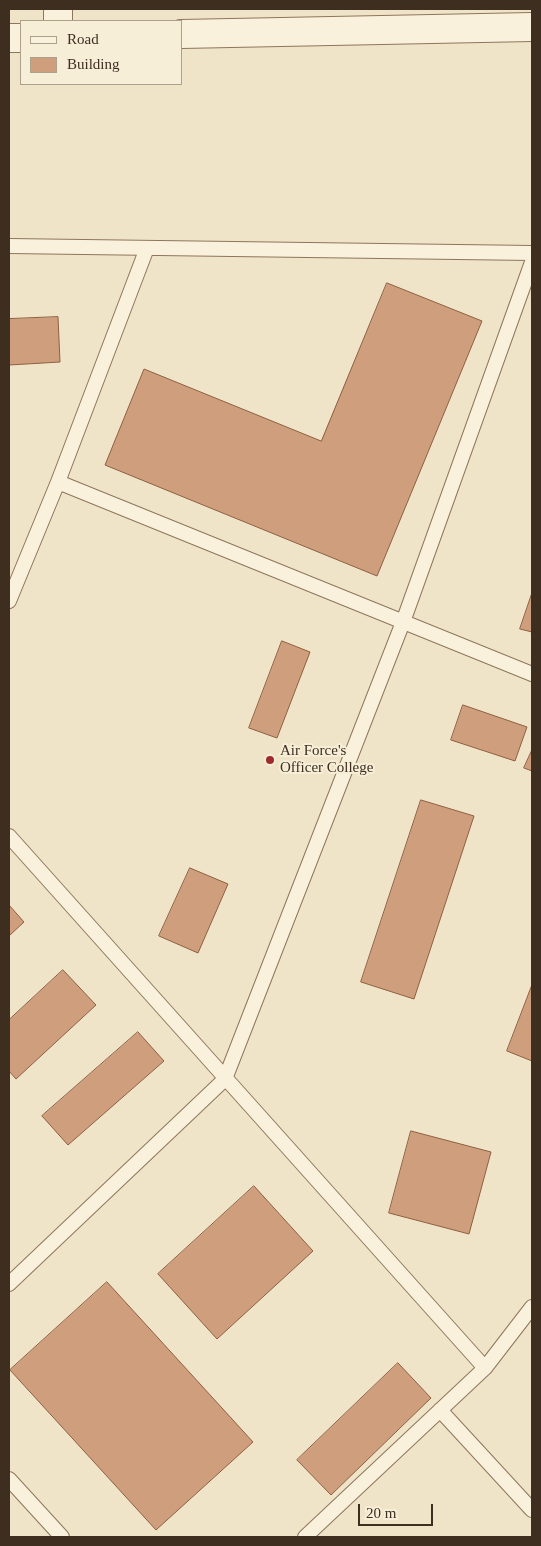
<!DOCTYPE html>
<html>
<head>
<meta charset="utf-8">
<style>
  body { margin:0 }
  #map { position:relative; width:541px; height:1546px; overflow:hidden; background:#f0e4c8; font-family:"Times New Roman",serif }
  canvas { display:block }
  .frame { position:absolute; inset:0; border:10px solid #3d2e20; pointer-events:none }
  .legend { position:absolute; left:20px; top:20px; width:162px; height:65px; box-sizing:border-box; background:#f7eed8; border:1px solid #ada18e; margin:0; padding:6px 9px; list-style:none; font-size:15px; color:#3d2e20 }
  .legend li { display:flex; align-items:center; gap:10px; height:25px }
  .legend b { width:25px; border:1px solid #ada18e }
  .scale { position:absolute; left:358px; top:1504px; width:75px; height:22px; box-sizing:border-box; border:2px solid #3d2e20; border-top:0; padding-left:6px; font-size:15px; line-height:18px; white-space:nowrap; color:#3d2e20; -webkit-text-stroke:4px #f7eed8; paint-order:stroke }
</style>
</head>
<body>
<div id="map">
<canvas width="541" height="1546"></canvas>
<div class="frame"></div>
<ul class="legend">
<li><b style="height:6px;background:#faf1dc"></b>Road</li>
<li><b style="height:14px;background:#cf9f7d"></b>Building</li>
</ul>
<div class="scale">20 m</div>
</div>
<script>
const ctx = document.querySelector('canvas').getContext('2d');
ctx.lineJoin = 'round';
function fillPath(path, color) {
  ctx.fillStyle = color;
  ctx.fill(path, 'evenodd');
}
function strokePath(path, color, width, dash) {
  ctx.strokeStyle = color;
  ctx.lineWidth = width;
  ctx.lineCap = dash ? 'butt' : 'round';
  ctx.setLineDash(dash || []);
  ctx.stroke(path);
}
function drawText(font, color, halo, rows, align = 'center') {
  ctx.font = font + ' "Times New Roman",serif';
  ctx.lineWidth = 4;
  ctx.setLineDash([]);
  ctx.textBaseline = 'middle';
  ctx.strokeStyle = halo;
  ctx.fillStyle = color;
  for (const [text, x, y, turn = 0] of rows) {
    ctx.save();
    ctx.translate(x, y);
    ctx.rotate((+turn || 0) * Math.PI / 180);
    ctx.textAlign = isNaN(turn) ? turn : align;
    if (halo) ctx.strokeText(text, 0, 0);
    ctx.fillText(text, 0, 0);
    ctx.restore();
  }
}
const building = new Path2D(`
  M387 283 482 321 377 576 105 465 144 369 321 441Z
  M58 317 60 362 9 365V319Z
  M532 593V632L520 629Z
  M282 641 310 652 277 738 249 728Z
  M463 705 527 727 515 761 451 740Z
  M532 750V771L524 768Z
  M421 800 474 816 414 999 361 982Z
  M190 868 228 884 198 953 159 936Z
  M9 905 24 922 9 936Z
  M63 970 96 1005 16 1079 9 1071V1020Z
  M532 985V1061L507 1051Z
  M138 1032 164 1061 68 1145 42 1116Z
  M411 1131 491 1152 469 1234 389 1213Z
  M254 1186 313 1251 217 1339 158 1274Z
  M107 1282 253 1442 156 1530 10 1370Z
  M398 1363 431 1398 331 1495 297 1460Z`);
fillPath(building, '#cf9f7d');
strokePath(building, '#8d5f41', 1);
const service = new Path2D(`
  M9 246 532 253
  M58 482 532 674
  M9 601 58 482 147 248
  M9 836 485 1368
  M9 1284 225 1079 403 622 532 262
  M440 1410 532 1510
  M9 1479 62 1537
  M305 1537 485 1368 532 1307`);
const minor = new Path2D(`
  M58 9V21
  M181 34 532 27
  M9 38H21`);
strokePath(service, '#8d765c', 16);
strokePath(minor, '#8d765c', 30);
strokePath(service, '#faf1dc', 14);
strokePath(minor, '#faf1dc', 28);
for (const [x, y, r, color] of [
  [270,760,5,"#9e2a2b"]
]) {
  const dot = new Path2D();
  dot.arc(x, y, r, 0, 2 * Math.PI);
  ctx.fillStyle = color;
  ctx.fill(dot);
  strokePath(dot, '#f7eed8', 2);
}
drawText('15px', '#3d2e20', '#f7eed8', [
  ["Air Force's",280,751],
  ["Officer College",280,768]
], 'left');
</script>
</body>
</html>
